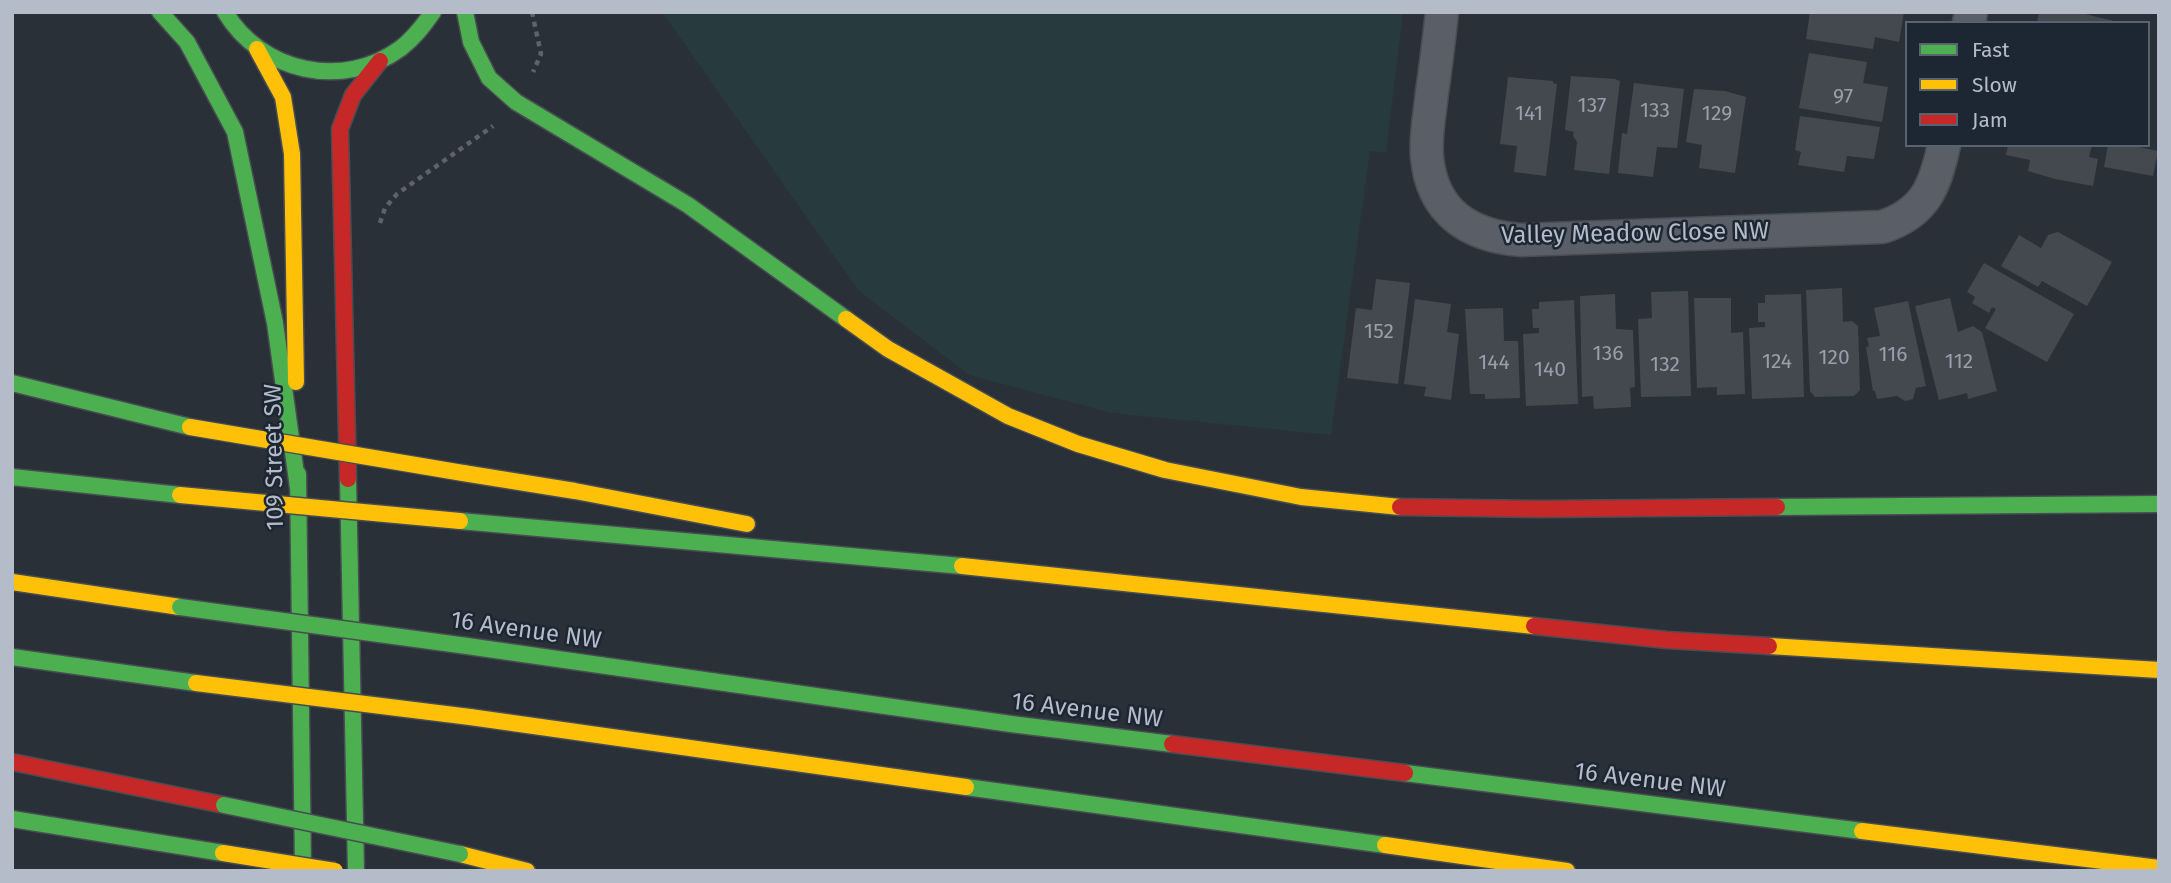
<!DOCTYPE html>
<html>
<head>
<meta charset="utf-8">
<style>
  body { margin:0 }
  #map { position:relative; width:2171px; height:883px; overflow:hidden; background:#2a3038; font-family:"Fira Sans",sans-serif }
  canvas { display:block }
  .frame { position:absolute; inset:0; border:14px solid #b4bcc9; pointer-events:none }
  .legend { position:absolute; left:1905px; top:21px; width:245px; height:126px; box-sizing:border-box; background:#1d2633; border:2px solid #59626f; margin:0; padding:9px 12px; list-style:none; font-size:21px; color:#b4bcc9 }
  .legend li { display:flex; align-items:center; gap:14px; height:35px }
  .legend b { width:35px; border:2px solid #59626f }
</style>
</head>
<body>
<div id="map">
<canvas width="2171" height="883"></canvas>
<div class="frame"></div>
<ul class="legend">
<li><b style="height:9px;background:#4caf50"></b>Fast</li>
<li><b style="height:9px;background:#ffc107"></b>Slow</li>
<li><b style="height:9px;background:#c62828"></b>Jam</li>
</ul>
</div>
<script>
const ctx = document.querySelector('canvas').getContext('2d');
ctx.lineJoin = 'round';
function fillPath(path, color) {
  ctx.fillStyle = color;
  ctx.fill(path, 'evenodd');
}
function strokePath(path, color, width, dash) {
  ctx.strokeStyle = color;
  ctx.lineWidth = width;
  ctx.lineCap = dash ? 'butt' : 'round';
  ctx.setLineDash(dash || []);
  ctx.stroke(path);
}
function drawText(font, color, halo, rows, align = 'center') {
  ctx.font = font + ' "Fira Sans",sans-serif';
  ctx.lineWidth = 5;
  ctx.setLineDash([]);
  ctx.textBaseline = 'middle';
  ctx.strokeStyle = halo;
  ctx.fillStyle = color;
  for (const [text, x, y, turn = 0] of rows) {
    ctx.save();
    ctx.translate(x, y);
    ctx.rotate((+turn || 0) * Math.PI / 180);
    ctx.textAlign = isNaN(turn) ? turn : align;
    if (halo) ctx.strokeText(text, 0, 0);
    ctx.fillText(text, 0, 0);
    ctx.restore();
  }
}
fillPath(new Path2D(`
  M662 12H1403L1386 153 1370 151 1331 435 1112 413 969 375 858 290Z`), '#273a3e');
fillPath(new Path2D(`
  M1810 12 1819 13 1904 12 1899 42 1875 37 1873 49 1806 39Z
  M2039 12H2077L2122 23H2037Z
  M1809 53 1867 62 1863 83 1888 87 1882 122 1799 108Z
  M1571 76 1615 79 1620 81 1609 174 1574 170 1577 142 1573 136 1574 132 1565 130Z
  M1508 77 1553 81V83L1557 84 1546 176 1514 172 1517 146 1500 144Z
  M1634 83 1684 89 1677 148 1657 147 1653 177 1618 173 1622 133 1627 134Z
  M1694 89 1725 91 1746 97 1735 173 1699 168 1702 145 1686 142Z
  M1800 116 1880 127 1874 159 1847 156 1844 172 1798 165 1801 152 1795 150Z
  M2008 145H2092L2089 157 2098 159 2093 186 2055 179 2028 171 2030 160 2006 155Z
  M2108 145H2129L2158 151 2153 176 2104 167Z
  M2058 232 2112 262 2087 306 2042 281 2038 287 2001 266 2019 235 2041 248 2048 235Z
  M1984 263 2074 314 2047 362 1985 328 1996 309 1992 307 1989 313 1972 303 1975 297 1967 292Z
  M1376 279 1410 283 1398 384 1347 378 1356 308 1372 310Z
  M1842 288 1843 322 1852 321 1858 326 1860 390 1854 396 1815 397 1810 391 1806 290Z
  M1688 291 1691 396 1641 397 1638 319 1652 318 1651 292Z
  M1615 294 1616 329 1633 330 1635 387 1630 388 1631 407 1594 409 1593 396 1582 397 1580 296Z
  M1801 294 1804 397 1752 399 1749 328 1765 327V322H1758V303H1765V295Z
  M1694 298H1731V333L1743 332 1745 394 1717 395V387L1697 388Z
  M1950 298 1958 332 1973 326 1982 332 1997 391 1968 399 1967 393 1939 400 1915 306Z
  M1415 299 1451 304 1447 332 1459 334 1451 400 1424 396 1426 387 1404 384Z
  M1574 300 1578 404 1526 406 1523 334 1539 333V328H1533L1532 309H1539V302Z
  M1908 301 1926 386 1916 388 1913 399 1905 401 1897 396 1877 399 1875 391H1873L1866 347 1869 346 1867 338 1880 336 1874 308Z
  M1503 308 1504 341H1518L1520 398 1485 399V394H1470L1465 309Z`), '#444950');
const street = new Path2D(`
  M1442 12C1439 39 1436 66 1432 92 1430 113 1425 136 1427 157 1432 212 1469 236 1521 240L1882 227C1925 213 1935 187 1944 145
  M1969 23 1971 12`);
const fast = new Path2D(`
  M160 12 187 42 235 132 275 323 298 488
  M225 12C261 72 343 91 401 48 414 38 423 26 433 12
  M465 12 471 42 489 78 516 102 688 205 846 319
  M12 383 190 427
  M298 474 303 871
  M12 477 180 495
  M348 479 356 871
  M1777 507 2159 504
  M460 521 962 566
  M467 646 1011 724 1172 744
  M12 657 196 683
  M1405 773 1862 831
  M966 787 1385 845
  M12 819 223 853`);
const slow = new Path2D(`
  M257 49 283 97 292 154 296 382
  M846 319 888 349 1008 416 1078 444 1165 470 1301 497 1400 507
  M463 473 575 491 747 524
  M962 566 1534 626
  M12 582 180 607
  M1769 646 2159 670
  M470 717 966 787
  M1862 831 2159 868
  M1385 845 1567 871
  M460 854 527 871`);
const jam = new Path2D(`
  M348 479 340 129 353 95 380 61
  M1400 507 1540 509 1777 507
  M1534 626 1667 640 1769 646
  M1172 744 1405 773
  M12 762 224 805`);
strokePath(street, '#484c53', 35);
strokePath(fast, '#484c53', 19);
strokePath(slow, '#484c53', 19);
strokePath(jam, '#484c53', 19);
strokePath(new Path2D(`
  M532 12 541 54 533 72
  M380 223 385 208 397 194 493 126`), '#5d636a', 4.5, [5, 5]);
strokePath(street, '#5a5e66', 32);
strokePath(fast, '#4caf50', 16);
strokePath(slow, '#ffc107', 16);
strokePath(jam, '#c62828', 16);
const fastBridge = new Path2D(`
  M180 607 467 646
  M224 805 460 854`);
const slowBridge = new Path2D(`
  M190 427 463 473
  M180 495 460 521
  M196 683 470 717
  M223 853 335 871`);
strokePath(fastBridge, '#474c53', 19, []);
strokePath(slowBridge, '#474c53', 19, []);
strokePath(fastBridge, '#4caf50', 16);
strokePath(slowBridge, '#ffc107', 16);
drawText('21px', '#989fab', null, [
  ["97",1843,97],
  ["137",1592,106],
  ["133",1655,111],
  ["141",1529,114],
  ["129",1717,114],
  ["152",1379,332],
  ["136",1608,354],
  ["116",1893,355],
  ["120",1834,358],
  ["124",1777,362],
  ["112",1959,362],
  ["144",1494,363],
  ["132",1665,365],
  ["140",1550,370]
]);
drawText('24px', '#b4bcc9', '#1d2633', [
  ["Valley Meadow Close NW",1635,234,-1],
  ["109 Street SW",275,457,-91],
  ["16 Avenue NW",526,631,8],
  ["16 Avenue NW",1087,711,7],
  ["16 Avenue NW",1650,781,7]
]);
</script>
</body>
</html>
